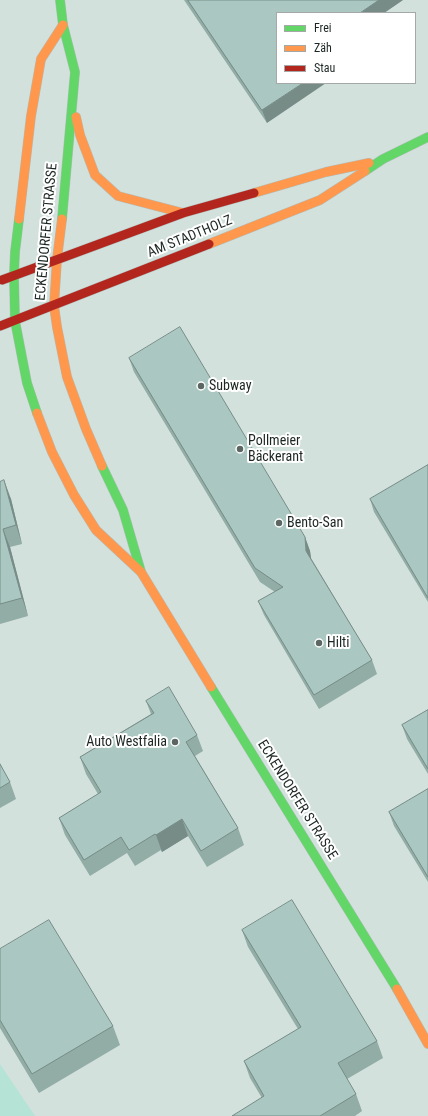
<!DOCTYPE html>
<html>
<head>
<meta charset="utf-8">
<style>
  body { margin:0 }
  #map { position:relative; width:428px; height:1116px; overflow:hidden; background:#d3e1dd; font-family:"Roboto Condensed",sans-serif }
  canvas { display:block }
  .legend { position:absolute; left:276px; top:12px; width:140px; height:72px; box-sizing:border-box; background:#fff; border:1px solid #a4a8a7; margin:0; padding:5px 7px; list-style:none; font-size:12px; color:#1c2623 }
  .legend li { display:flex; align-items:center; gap:8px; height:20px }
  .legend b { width:20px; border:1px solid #a4a8a7 }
</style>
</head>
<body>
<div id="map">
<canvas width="428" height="1116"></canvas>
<ul class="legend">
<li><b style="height:5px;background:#63d668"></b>Frei</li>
<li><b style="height:5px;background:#ff974d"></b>Zäh</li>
<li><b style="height:5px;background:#b3261e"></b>Stau</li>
</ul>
</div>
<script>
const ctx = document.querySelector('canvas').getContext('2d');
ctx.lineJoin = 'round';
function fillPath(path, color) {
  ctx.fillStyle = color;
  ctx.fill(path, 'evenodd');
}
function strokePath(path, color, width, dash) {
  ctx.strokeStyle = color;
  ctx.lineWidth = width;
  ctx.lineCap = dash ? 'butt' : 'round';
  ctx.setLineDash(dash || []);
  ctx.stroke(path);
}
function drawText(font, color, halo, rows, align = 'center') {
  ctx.font = font + ' "Roboto Condensed",sans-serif';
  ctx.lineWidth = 4;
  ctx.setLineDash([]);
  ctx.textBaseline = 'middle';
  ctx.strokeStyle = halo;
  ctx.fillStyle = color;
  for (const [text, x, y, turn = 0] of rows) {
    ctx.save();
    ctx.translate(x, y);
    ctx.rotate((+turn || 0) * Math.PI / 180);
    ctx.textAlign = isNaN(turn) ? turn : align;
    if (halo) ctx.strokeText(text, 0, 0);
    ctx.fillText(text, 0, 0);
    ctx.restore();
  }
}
fillPath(new Path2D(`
  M0 1064 35 1116H0Z`), '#b5e3d6');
const fast = new Path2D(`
  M60 0 63 25 75 72 62 219
  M365 171 383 159 428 137
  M19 219 15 252 14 275 15 321 27 383 37 413
  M102 466 123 510 141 572
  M211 687 397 989`);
const slow = new Path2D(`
  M76 117 80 135 95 175 118 196 183 213
  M254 193 326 172 369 163
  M19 219 31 116 41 59 63 25
  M62 219 57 259 54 306 57 327 67 377 86 429 102 466
  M209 244 320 200 365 171
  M37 413 52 452 74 495 96 530 141 572 211 687
  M397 989 428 1044`);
const jam = new Path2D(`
  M2 280 183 213 254 193
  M0 326 209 244`);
strokePath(fast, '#b2bebb', 10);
strokePath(slow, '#b2bebb', 10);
strokePath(jam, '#b2bebb', 10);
strokePath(fast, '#63d668', 9);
strokePath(slow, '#ff974d', 9);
strokePath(jam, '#b3261e', 9);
fillPath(new Path2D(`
  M184 0H403L384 13H277L267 123Z
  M129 358 305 537 310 551 311 558 372 660 377 674 319 709 264 615 258 601 275 592 260 582 134 372Z
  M428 465V602L374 512 370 499Z
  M0 482 11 499 22 544 10 547 28 616 0 624Z
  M146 701 197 735 203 751 195 756 238 828 244 845 207 867 188 836 162 852 161 850 135 866 127 853 90 876 65 835 59 818 98 794 86 774 80 757 151 714Z
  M428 710V774L407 739 402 725Z
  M0 764 10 782 16 799 0 808Z
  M428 789V882L394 826 389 812Z
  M242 930 377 1041 383 1058 347 1079 356 1094 362 1111 355 1116H232L262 1098 250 1078 244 1061 298 1029 248 947Z
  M0 949 113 1026 120 1045 39 1093 0 1028Z`), '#92aca6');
fillPath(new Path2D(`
  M379 0H403L384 13H360Z
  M303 83H326L267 123 262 110Z
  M4 480 11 499 22 544 16 525Z
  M3 529 10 547 28 616 22 598Z
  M305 537 310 551 312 565 306 551Z
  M182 819 188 836 162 852 156 835Z`), '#778c87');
const building = new Path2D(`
  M188 0H379L360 13H277V83H303L262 110Z
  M180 327 305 537 306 551 372 660 314 695 258 601 283 587 255 568 129 358Z
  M428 465V598L370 499Z
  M4 480 16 525 3 529 22 598 0 604V482Z
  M169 687 197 735 186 742 238 828 201 851 182 819 156 835 155 834 129 850 121 837 84 860 59 818 101 792 80 757 154 713 146 701Z
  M428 710V769L402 725Z
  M0 764 10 782 0 788Z
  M428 789V877L389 812Z
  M292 900 377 1041 338 1063 356 1094 320 1116H232L264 1096 244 1061 301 1027 242 930Z
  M49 920 113 1026 32 1074 0 1020V949Z`);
fillPath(building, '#aac8c1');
strokePath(building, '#778c87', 1);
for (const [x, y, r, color] of [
  [201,386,4,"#5c6764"],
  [240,449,4,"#5c6764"],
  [279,523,4,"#5c6764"],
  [319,643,4,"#5c6764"],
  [175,742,4,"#5c6764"]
]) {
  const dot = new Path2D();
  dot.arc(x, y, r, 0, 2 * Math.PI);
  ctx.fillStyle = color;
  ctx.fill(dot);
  strokePath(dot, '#fff', 1.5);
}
drawText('14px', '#1c2623', '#fff', [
  ["ECKENDORFER STRASSE",47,232,-85],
  ["AM STADTHOLZ",190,237,-22],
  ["ECKENDORFER STRASSE",297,800,58]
]);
drawText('14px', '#1c2623', '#fff', [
  ["Subway",209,386],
  ["Pollmeier",248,441],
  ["Bäckerant",248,457],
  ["Bento-San",287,523],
  ["Hilti",327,643],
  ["Auto Westfalia",167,742,"right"]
], 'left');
</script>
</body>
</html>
